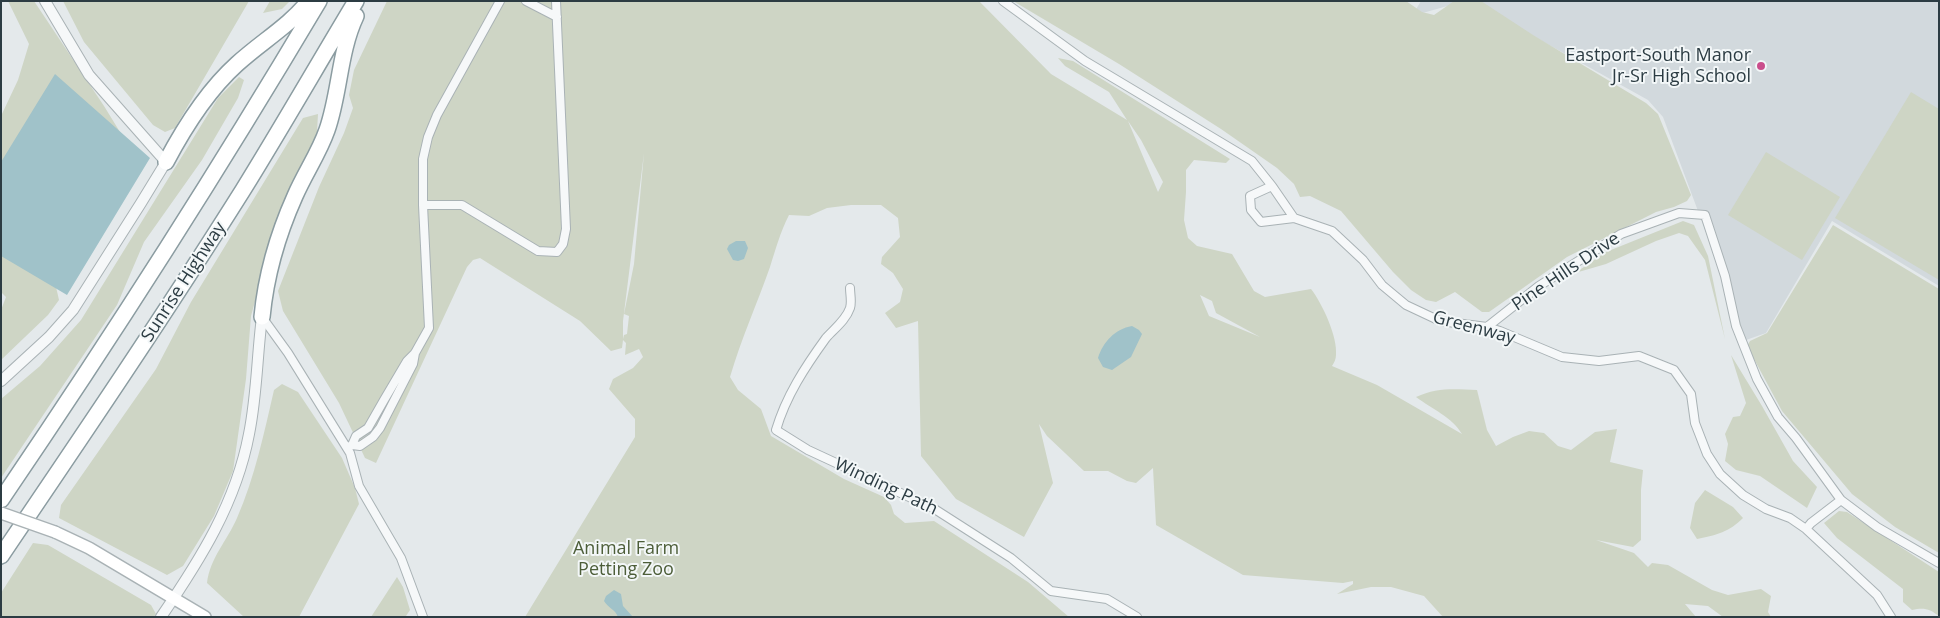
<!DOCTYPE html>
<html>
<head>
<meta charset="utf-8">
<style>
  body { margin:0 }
  #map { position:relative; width:1940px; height:618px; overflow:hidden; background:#e4e9eb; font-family:"Open Sans",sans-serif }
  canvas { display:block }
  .frame { position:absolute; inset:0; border:2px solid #2c3c43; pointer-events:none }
</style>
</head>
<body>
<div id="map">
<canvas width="1940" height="618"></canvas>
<div class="frame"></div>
</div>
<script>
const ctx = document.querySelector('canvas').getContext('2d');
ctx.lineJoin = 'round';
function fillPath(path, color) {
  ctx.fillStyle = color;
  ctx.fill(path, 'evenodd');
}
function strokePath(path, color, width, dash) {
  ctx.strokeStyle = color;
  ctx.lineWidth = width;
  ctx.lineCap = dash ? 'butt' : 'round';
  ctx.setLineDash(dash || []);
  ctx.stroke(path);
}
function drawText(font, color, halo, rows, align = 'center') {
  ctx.font = font + ' "Open Sans",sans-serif';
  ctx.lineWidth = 4;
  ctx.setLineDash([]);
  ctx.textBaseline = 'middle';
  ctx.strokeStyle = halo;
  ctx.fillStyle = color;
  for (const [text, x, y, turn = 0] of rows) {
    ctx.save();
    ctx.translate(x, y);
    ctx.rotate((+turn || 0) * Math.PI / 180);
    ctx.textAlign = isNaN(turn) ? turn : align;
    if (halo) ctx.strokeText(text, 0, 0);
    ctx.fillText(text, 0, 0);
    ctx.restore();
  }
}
fillPath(new Path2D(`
  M1421 1H1465L1412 16Z
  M1470 1H1939V286L1832 221 1766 333 1746 340 1663 117 1648 100Z`), '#d2d9dd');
fillPath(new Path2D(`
  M8 1H34L104 106 136 158 54 278 59 300 48 315 1 360V310L6 297 1 292V116L18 80 29 44Z
  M63 1H249L175 128 165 132 153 125 84 42Z
  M270 1H290L282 9 263 13Z
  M387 1H979L1051 74 1127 120 1109 92 1065 66 1058 58 1073 61 1230 159 1226 163 1194 160 1186 170V192L1184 220 1188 238 1197 246 1232 254 1254 291 1265 297 1311 289C1322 303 1338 337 1336 355 1336 359 1334 363 1332 366L1377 385 1462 434C1452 417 1432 409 1416 397 1437 387 1455 389 1477 390L1487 430 1496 446 1513 437 1529 431 1544 433 1558 446 1571 450 1595 432 1617 429 1610 462 1643 470 1641 490V540L1633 547 1596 540 1634 553 1648 567 1652 563 1668 565 1712 590 1728 595 1761 589 1771 596 1768 612 1771 617H1723L1708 606 1685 604 1696 617H1443L1424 596 1391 587H1371L1337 594 1353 584V581L1343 583 1243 575 1156 525 1153 468 1136 483 1127 481 1108 471H1084L1047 436 1039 424 1053 483 1024 537 956 499 921 456 918 321 896 328 885 313 900 302 903 289 893 273 881 264 882 257 900 237 898 218 881 205H851L827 208 809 216 789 215C780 233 776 248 770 267 757 304 741 339 730 377L738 390 761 409 771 436 844 479 884 497 891 505 894 514 905 523 934 521 1028 582 1069 617H525L635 437V419L609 389 613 379 633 368 643 357 639 349 625 355 626 343 623 340 622 348 611 351 580 321 480 258 473 260 467 267 376 463 365 458 339 403 283 311 278 291 319 187 344 133 353 108 349 95 354 70ZM1128 121 1141 140 1163 182 1158 192ZM644 153 634 264 624 314 629 316 627 334 624 335 623 339V321ZM1200 295 1212 301 1216 313 1260 337 1209 316Z
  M1013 1H1406L1422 12 1434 15 1454 1H1481L1533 35 1646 103 1658 114 1691 195 1687 201 1674 207 1656 212 1567 257 1489 312H1482L1455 292 1436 302 1426 300 1411 290 1393 272 1341 211 1310 196 1300 197 1294 184 1277 168 1221 129 1119 64Z
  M239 77 244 80 238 98 202 160 144 242 117 305 1 478V399L40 366 81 320 218 98Z
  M1911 92 1939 109V280L1835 218Z
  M318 114 317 132 311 151 262 276 251 316 246 379 233 471 214 516 183 566 167 575 59 518 61 505 156 369 191 302 303 118Z
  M1766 152 1840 197 1802 260 1728 215Z
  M1683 221 1694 225 1708 256 1725 339 1705 260 1688 236 1679 233 1656 241 1606 264 1575 273 1606 252Z
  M1833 225 1939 289V553L1895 527 1852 494 1782 411 1747 346 1750 341 1767 333Z
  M1731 355 1762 406 1793 461 1817 487 1807 508 1760 476 1736 470 1725 461 1728 444 1725 434 1733 417 1740 416 1746 403Z
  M282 384 298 392 342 458 355 488 359 504 299 617H244L207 583C210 558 227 541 237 518 255 477 264 433 274 390Z
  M1705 490 1733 507 1743 518C1729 532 1717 535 1697 539L1690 528 1695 503Z
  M1839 511 1847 512 1939 572V616C1930 609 1924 607 1912 610L1903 602V589L1837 538 1824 523Z
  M33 543 48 545 151 605 156 614 154 617H1V593Z
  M397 577 403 587 410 610 406 616 371 617Z`), '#ced5c5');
fillPath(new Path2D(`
  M55 74 150 158 67 295 1 256V162Z
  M736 241H745L748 248 744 259 738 261 733 260 727 249 729 245Z
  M1132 326 1139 330 1142 334 1131 357 1112 370 1103 367 1098 358C1103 342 1115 329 1132 326Z
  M614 590 621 594 623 606 633 617H618C615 609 608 608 604 601L606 596Z`), '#a0c2c9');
const minor = new Path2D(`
  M526 1 557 17
  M1003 1 1085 61 1252 161 1272 186
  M423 205H462L538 251 557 252 563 244 566 229 556 1
  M1294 218 1272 186 1250 196 1251 210 1261 222 1294 218 1332 231 1363 260 1382 285 1406 305 1440 321 1487 327 1500 331 1562 357 1599 361 1639 356 1674 370 1691 394 1695 423 1707 454 1720 474 1743 495 1766 509 1790 518 1806 529
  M850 288C850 294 852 302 850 308 846 320 834 329 826 338 805 367 786 396 776 430L808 450 933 508 1011 558 1051 591 1107 599 1137 617
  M262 317 288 353 350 453 359 486 401 558 423 617
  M1487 327 1539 286 1621 234 1679 213 1705 215 1725 276 1736 326 1757 379 1778 417 1796 438 1841 500 1877 527 1939 563
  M352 445 360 446 373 437 380 428 413 364 415 353
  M347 448 352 445 356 436 368 428 384 400 407 361 415 353 429 328 423 205V159L428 137 437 115 500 1
  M1841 500 1811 523 1806 529 1877 595 1891 617`);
const tertiary = new Path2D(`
  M1 381 49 337 73 310 141 203 166 162 89 75 45 1
  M161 617C200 560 236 503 249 434 257 395 257 355 262 317`);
const secondary = new Path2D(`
  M55 532 89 548 205 617`);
const motorway = new Path2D(`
  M166 162C185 126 207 91 237 64 261 42 289 26 309 1
  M262 317C266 275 278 234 295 196 305 173 319 153 327 130 340 93 339 52 356 16
  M1 500C112 337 218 171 319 1
  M1 556C83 435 165 314 243 190 282 127 318 64 356 1`);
strokePath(minor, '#a9b2b5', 10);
strokePath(tertiary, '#a9b2b5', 12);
strokePath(secondary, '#a9b2b5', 14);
strokePath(motorway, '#8b9ca1', 18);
strokePath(minor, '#f6f8f9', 8);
strokePath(tertiary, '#f6f8f9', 10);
strokePath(secondary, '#fff', 11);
strokePath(motorway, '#fff', 15);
const secondaryBridge = new Path2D(`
  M1 513 55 532`);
strokePath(secondaryBridge, '#a9b2b5', 14, []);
strokePath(secondaryBridge, '#fff', 11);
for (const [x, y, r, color] of [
  [1761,66,5,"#ca4e8c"]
]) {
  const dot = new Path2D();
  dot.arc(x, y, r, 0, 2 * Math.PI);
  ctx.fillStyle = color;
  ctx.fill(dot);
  strokePath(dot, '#f3f7f8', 2);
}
drawText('18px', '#2c3c43', '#f3f7f8', [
  ["Eastport-South Manor",1751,56],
  ["Jr-Sr High School",1751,77]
], 'right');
drawText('18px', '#2c3c43', '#f3f7f8', [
  ["Pine Hills Drive",1566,272,-34],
  ["Sunrise Highway",184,282,-57],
  ["Greenway",1474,328,15],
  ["Winding Path",886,487,25]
]);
drawText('18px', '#4d5e39', '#f3f7f8', [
  ["Animal Farm",626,549],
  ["Petting Zoo",626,570]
]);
</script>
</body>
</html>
